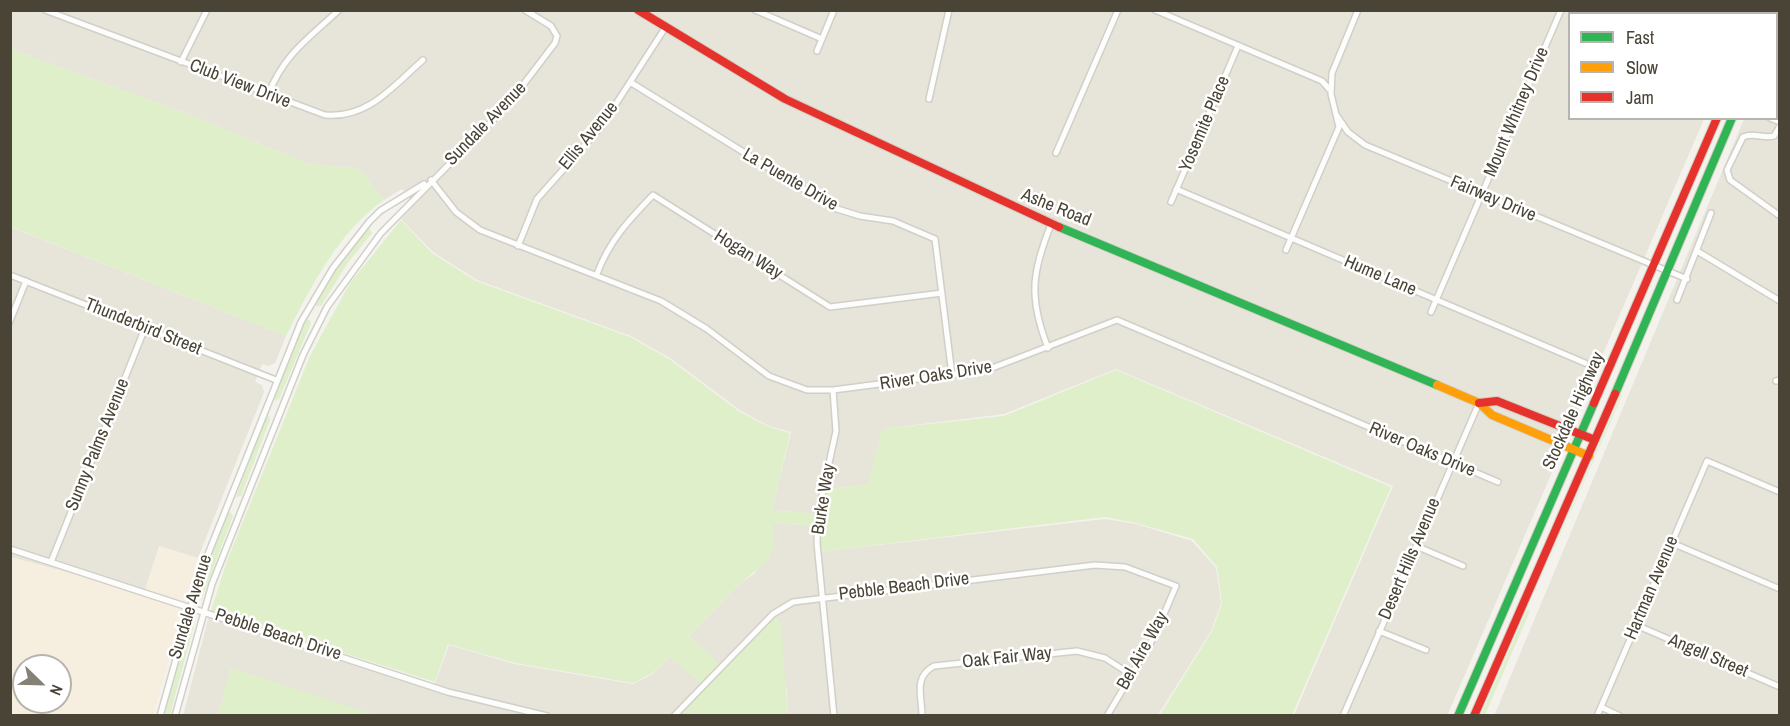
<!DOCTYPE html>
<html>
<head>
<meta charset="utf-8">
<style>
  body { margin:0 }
  #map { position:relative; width:1790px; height:726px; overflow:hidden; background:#f3f2ec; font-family:"Archivo Narrow",sans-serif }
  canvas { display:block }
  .frame { position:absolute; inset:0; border:12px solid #4a4436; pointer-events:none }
  .legend { position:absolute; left:1568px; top:12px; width:210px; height:108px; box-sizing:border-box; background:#fff; border:2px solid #b7b4af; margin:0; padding:8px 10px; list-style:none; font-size:18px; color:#4a4436 }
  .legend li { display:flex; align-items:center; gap:12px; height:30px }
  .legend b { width:30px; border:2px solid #b7b4af }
  .north { position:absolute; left:12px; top:654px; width:60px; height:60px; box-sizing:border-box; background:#fff; border:2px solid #b7b4af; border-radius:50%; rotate:113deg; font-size:16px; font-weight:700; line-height:24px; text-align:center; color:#4a4436 }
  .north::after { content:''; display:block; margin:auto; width:21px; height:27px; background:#858176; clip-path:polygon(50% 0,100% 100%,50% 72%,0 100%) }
</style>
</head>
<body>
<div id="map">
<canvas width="1790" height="726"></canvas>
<div class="frame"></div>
<ul class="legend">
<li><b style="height:8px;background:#30b455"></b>Fast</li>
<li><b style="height:8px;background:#ff9f0a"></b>Slow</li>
<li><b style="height:8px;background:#e5322d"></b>Jam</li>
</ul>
<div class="north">N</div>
</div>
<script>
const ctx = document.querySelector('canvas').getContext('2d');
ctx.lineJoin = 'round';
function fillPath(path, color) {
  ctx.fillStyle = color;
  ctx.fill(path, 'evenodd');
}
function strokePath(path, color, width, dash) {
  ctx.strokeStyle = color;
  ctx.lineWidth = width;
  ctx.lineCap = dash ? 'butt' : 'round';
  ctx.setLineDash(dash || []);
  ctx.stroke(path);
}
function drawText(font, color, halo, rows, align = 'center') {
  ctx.font = font + ' "Archivo Narrow",sans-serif';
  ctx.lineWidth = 5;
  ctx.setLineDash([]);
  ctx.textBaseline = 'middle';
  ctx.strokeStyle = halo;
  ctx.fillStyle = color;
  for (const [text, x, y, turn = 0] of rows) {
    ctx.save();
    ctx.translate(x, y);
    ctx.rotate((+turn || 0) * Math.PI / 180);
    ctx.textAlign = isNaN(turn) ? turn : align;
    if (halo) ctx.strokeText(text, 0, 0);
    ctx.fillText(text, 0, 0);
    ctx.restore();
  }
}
fillPath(new Path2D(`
  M11 10 1751 11 1749 14H1570V118L1704 119 1447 716 1294 715 1393 486 1116 369 1004 414 882 429 868 484 823 490 818 514 772 510 791 432 769 426 741 411 670 358 631 336 477 280 433 252 401 219 414 205 402 189 384 200 359 169 306 163 196 117 11 49Z
  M1779 35V715L1494 716 1744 119 1776 118V42Z
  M10 227 286 336 275 363 268 366 262 364 255 382 262 385 264 392 198 558 159 546 144 593 11 557Z
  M1105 519 1136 524 1192 541 1216 568 1221 603 1211 631 1158 715H788L787 689 721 667 689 636 737 586 754 574 773 547V523L817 526 818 552Z
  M210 612 435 684 449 645 515 664 633 684 654 673 669 657 705 686 674 715 377 716 231 668 218 715 183 716Z`), '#e7e4d9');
fillPath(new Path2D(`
  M159 546 198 558 153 715H11L10 557 144 593ZM24 666H60V702H24Z`), '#f6eede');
fillPath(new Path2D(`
  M1583 11 1751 10V11L1750 14H1591Z
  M11 49 196 117 306 163 359 169 384 200C339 231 310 288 286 336L11 227Z
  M401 220 432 253 476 281 630 337 669 359 740 412 769 427 790 433 772 510 818 514 822 490 868 484 882 429 1004 416 1116 370 1391 487 1292 715H1160L1212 631 1222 603 1217 567 1193 539 1136 523 1105 517 818 552 817 526 773 523V547L769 560 737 586 689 636 721 666 773 614 781 623 788 715H674L704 686 669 657 654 672 633 683 515 663 448 644 435 682 211 611 227 561 310 356 350 283Z
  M369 228 372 233 347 264 321 306H316V300L343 259Z
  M305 320H310L311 323 279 399 275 401 273 395Z
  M1621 395 1622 396 1533 598Z
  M269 416 270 420 241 496 236 497 265 418Z
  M230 512 233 516 202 598 198 599 196 596 226 514Z
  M1527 610 1530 611 1485 715H1481Z
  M190 619 195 621 170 715 164 716Z
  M231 668 377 715H218Z`), '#deefca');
const street = new Path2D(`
  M45 10 325 115C368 119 393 86 423 60
  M755 10 822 39
  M1155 10 1322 81 1329 89
  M817 51 834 10
  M1776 55 1780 52
  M181 62 207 10
  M630 82 834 208 860 216 893 221 935 239 952 375
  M268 95C284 54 308 39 339 10
  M929 99 949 10
  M1337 116 1348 132 1365 145 1687 279
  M1770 118 1780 122
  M1780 126 1774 136C1763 139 1754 132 1743 137L1727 170 1730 180 1780 216
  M1056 153 1118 10
  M431 180 456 212 480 230 661 301 707 329 769 376 807 390H833L987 370 1117 320 1498 482
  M1176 189 1585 363
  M1171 202 1238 46
  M518 246 537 199 601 127 665 28
  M1286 250 1339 127 1331 94 1332 73 1358 10
  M1697 251 1780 301
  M597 274C609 241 629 220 653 195L830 307 942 293
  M10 275 276 380
  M1677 300 1711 213
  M1431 312 1561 10
  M10 321 26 281
  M1048 348C1028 297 1032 271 1052 222
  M1776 381 1780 380
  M833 390 836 431 818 514 817 543 834 716
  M1672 543 1780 589
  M1416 546 1463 566
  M10 549 448 692 547 716
  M51 562 145 328
  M1636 625 1780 687
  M1379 631 1426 650
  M1601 707 1620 716
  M160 716 200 574 301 322 333 268 369 222 380 211 424 184
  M175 716 212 584 303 355 327 307 381 233 507 106 555 43 557 36 551 26 525 10
  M674 716 773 614 793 602 1095 565 1125 567 1176 586 1155 635 1107 716
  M922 716C922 696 913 677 934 666L1077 651 1105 658 1130 674
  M1343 716 1479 403
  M1597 716 1707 461 1780 492`);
const fast = new Path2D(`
  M1776 15 1778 10
  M1059 227 1437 385
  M1615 394 1732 118
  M1458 716 1594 403`);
const slow = new Path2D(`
  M1761 14 1763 10
  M1437 385 1479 403 1492 415 1589 456`);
const jam = new Path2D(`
  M638 10 785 99 1059 227
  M1479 403 1497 401 1595 440
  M1594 403 1717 118
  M1474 716 1615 394`);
strokePath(street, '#d1cfc9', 8);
strokePath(fast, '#d3cfc2', 10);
strokePath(slow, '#d3cfc2', 10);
strokePath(jam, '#d3cfc2', 10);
strokePath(street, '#fdfdfc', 5);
strokePath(fast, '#30b455', 8);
strokePath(slow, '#ff9f0a', 8);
strokePath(jam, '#e5322d', 8);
drawText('18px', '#4a4436', '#fff', [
  ["Club View Drive",240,84,21],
  ["Mount Whitney Drive",1517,112,-67],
  ["Sundale Avenue",486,124,-46],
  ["Yosemite Place",1205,124,-67],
  ["Ellis Avenue",589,136,-51],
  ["La Puente Drive",790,180,30],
  ["Fairway Drive",1493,199,23],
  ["Ashe Road",1056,208,22],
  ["Hogan Way",748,255,32],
  ["Hume Lane",1380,276,23],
  ["Thunderbird Street",143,327,22],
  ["River Oaks Drive",936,376,-9],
  ["Stockdale Highway",1574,411,-66],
  ["Sunny Palms Avenue",98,445,-68],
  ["River Oaks Drive",1422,450,23],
  ["Burke Way",824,499,-81],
  ["Desert Hills Avenue",1410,559,-67],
  ["Pebble Beach Drive",904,587,-7],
  ["Hartman Avenue",1652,588,-67],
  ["Sundale Avenue",191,607,-73],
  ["Pebble Beach Drive",278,635,18],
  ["Bel Aire Way",1143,651,-61],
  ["Angell Street",1708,656,23],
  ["Oak Fair Way",1007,658,-6]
]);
</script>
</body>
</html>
